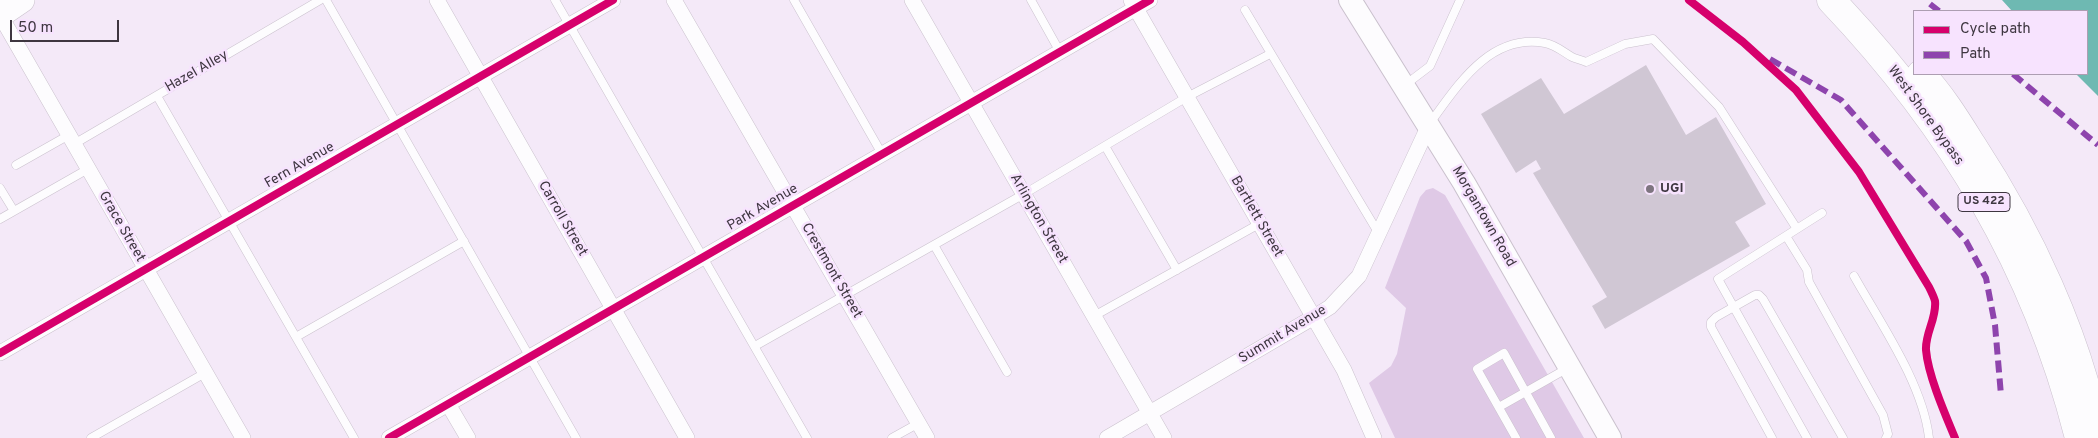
<!DOCTYPE html>
<html>
<head>
<meta charset="utf-8">
<style>
  body { margin:0 }
  #map { position:relative; width:2098px; height:438px; overflow:hidden; background:#f4e9f8; font-family:Overpass,sans-serif }
  canvas { display:block }
  .legend { position:absolute; left:1913px; top:10px; width:175px; height:65px; box-sizing:border-box; background:#f7e3fe; border:1px solid #ad9eb2; margin:0; padding:6px 9px; list-style:none; font-size:15px; color:#3e3640 }
  .legend li { display:flex; align-items:center; gap:10px; height:25px }
  .legend b { width:25px; border:1px solid #ad9eb2 }
  .scale { position:absolute; left:10px; top:20px; width:109px; height:22px; box-sizing:border-box; border:2px solid #3e3640; border-top:0; padding-left:6px; font-size:15px; line-height:18px; white-space:nowrap; color:#3e3640; -webkit-text-stroke:4px #f7e3fe; paint-order:stroke }
</style>
</head>
<body>
<div id="map">
<canvas width="2098" height="438"></canvas>
<ul class="legend">
<li><b style="height:6px;background:#d6006c"></b>Cycle path</li>
<li><b style="height:6px;background:#8e44ad"></b>Path</li>
</ul>
<div class="scale">50 m</div>
</div>
<script>
const ctx = document.querySelector('canvas').getContext('2d');
ctx.lineJoin = 'round';
function fillPath(path, color) {
  ctx.fillStyle = color;
  ctx.fill(path, 'evenodd');
}
function strokePath(path, color, width, dash) {
  ctx.strokeStyle = color;
  ctx.lineWidth = width;
  ctx.lineCap = dash ? 'butt' : 'round';
  ctx.setLineDash(dash || []);
  ctx.stroke(path);
}
function drawText(font, color, halo, rows, align = 'center') {
  ctx.font = font + ' Overpass,sans-serif';
  ctx.lineWidth = 5;
  ctx.setLineDash([]);
  ctx.textBaseline = 'middle';
  ctx.strokeStyle = halo;
  ctx.fillStyle = color;
  for (const [text, x, y, turn = 0] of rows) {
    ctx.save();
    ctx.translate(x, y);
    ctx.rotate((+turn || 0) * Math.PI / 180);
    ctx.textAlign = isNaN(turn) ? turn : align;
    if (halo) ctx.strokeText(text, 0, 0);
    ctx.fillText(text, 0, 0);
    ctx.restore();
  }
}
fillPath(new Path2D(`
  M1433 188 1445 195 1584 438H1395L1369 383 1391 366 1397 354 1406 308 1385 288 1420 197 1426 190Z`), '#dfc9e6');
fillPath(new Path2D(`
  M2002 0H2098V96L2076 74H2087V11H2012Z`), '#6eb9b2');
fillPath(new Path2D(`
  M1646 65 1686 135 1716 117 1766 204 1735 222 1750 246 1605 329 1592 306 1607 297 1533 173 1541 169 1536 160 1516 173 1481 114 1541 78 1564 114Z`), '#d0c7d4');
const service = new Path2D(`
  M326 0 576 438
  M555 0 807 438
  M794 0 882 154
  M1031 0 1060 52
  M1245 10 1379 234
  M1405 85 1430 66 1460 0
  M157 96 354 438
  M1430 123C1458 85 1490 33 1545 43 1556 45 1563 52 1572 57 1576 59 1582 60 1586 62L1625 44 1653 39 1719 107 1797 229
  M74 144 320 0
  M1105 146 1177 270
  M16 165 69 135
  M0 188 14 211
  M0 219 88 169
  M1786 236 1807 270 1809 282 1883 415 1888 434 1886 438
  M934 245 1007 372
  M1854 276C1881 324 1923 384 1929 438
  M1094 316 1259 224
  M296 337 464 241
  M755 346 1024 194 1187 97 1270 54
  M1499 407 1568 368
  M91 438 205 373
  M892 438 919 423
  M1516 438 1477 369 1504 353 1551 438
  M1772 438 1711 327V322L1716 317 1755 295H1759L1763 299 1843 438
  M1807 438 1718 279 1822 213`);
const minor = new Path2D(`
  M437 0 687 438
  M674 0 927 438
  M912 0 1164 438
  M1131 0 1344 370 1374 438
  M0 15 243 438
  M0 353 613 0
  M448 404 468 438
  M389 438 1150 0
  M1107 438 1314 317 1330 307 1359 276 1429 125`);
const secondary = new Path2D(`
  M1350 0 1464 183 1610 438`);
const primary = new Path2D(`
  M0 15 22 0`);
const motorway = new Path2D(`
  M1831 0C1952 127 2036 267 2079 438
  M1921 74C1941 95 1957 121 1972 145 2029 232 2078 336 2098 438`);
strokePath(service, '#cac1cd', 9);
strokePath(minor, '#cac1cd', 16);
strokePath(secondary, '#cac1cd', 24);
strokePath(primary, '#cac1cd', 26);
strokePath(motorway, '#cac1cd', 29);
strokePath(service, '#fdfcfe', 8);
strokePath(minor, '#fdfcfe', 15);
strokePath(secondary, '#fdfcfe', 22);
strokePath(primary, '#fdfcfe', 25);
strokePath(motorway, '#fdfcfe', 28);
strokePath(new Path2D(`
  M1930 4 1939 11
  M1770 59 1841 100 1966 241 1986 278 1995 325 2001 395
  M2013 74 2098 145`), '#8e44ad', 6, [12, 6]);
strokePath(new Path2D(`
  M1689 0 1743 42 1796 90 1859 172 1929 287C1931 291 1934 297 1935 301 1937 318 1925 333 1926 350 1928 375 1945 414 1955 438
  M0 353 613 0
  M389 438 1150 0`), '#d6006c', 8);
for (const [x, y, r, color] of [
  [1650,189,5,"#7e7580"]
]) {
  const dot = new Path2D();
  dot.arc(x, y, r, 0, 2 * Math.PI);
  ctx.fillStyle = color;
  ctx.fill(dot);
  strokePath(dot, '#f7e3fe', 2);
}
for (const [x, y, w] of [
  [1984,202,52]
]) {
  const box = new Path2D();
  box.roundRect(x - w / 2, y - 9.5, w, 19, 4);
  ctx.fillStyle = '#f7e3fe';
  ctx.fill(box);
  strokePath(box, '#3e3640', 1);
}
drawText('bold 12px', '#3e3640', null, [
  ["US 422",1984,202]
]);
drawText('14px', '#3e3640', '#f7e3fe', [
  ["Hazel Alley",197,72,-30],
  ["West Shore Bypass",1925,116,54],
  ["Fern Avenue",300,166,-30],
  ["Park Avenue",763,208,-30],
  ["Bartlett Street",1256,217,60],
  ["Morgantown Road",1483,217,60],
  ["Carroll Street",562,219,60],
  ["Arlington Street",1038,219,60],
  ["Grace Street",121,227,60],
  ["Crestmont Street",831,271,60],
  ["Summit Avenue",1283,335,-31]
]);
drawText('bold 14px', '#3e3640', '#f7e3fe', [
  ["UGI",1660,189]
], 'left');
</script>
</body>
</html>
